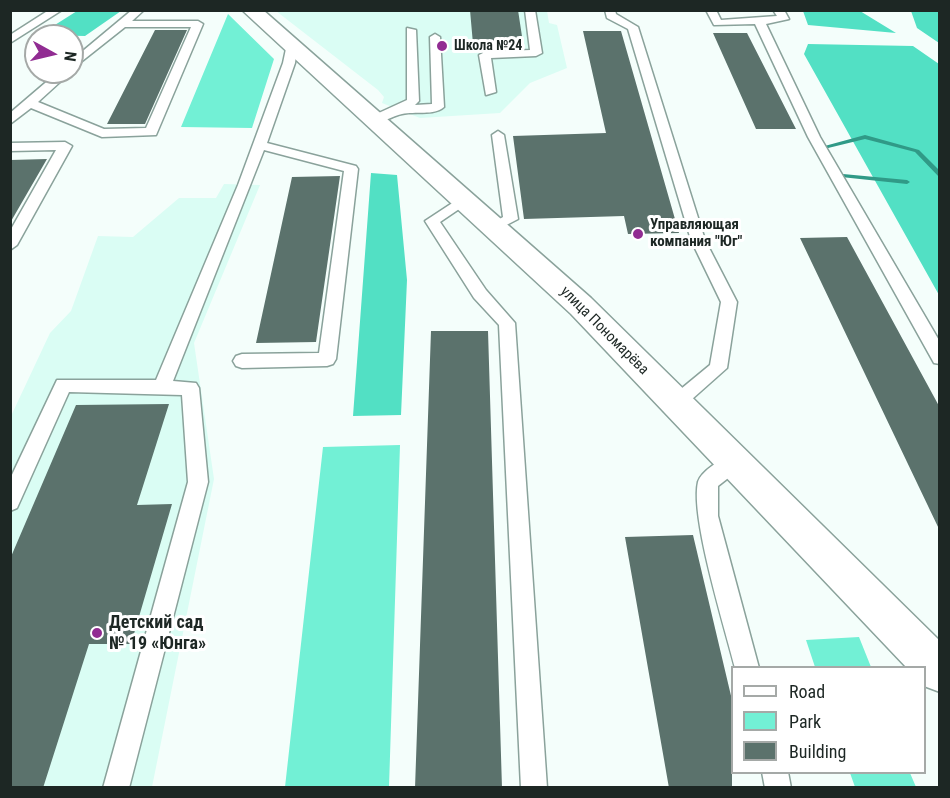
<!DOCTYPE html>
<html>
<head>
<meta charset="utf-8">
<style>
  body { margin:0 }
  #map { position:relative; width:950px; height:798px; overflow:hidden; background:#f4fefb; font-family:"Roboto Condensed",sans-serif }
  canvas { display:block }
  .frame { position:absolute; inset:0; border:12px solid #1d2724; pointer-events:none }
  .legend { position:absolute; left:731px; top:666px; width:195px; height:108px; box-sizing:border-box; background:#fff; border:2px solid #a5a9a7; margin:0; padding:8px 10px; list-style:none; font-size:18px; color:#1d2724 }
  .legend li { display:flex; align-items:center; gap:12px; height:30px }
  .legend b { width:30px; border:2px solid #a5a9a7 }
  .north { position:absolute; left:24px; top:24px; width:60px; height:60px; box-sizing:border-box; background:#fff; border:2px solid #a5a9a7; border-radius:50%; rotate:98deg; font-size:16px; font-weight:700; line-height:24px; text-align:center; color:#1d2724 }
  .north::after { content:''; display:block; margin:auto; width:21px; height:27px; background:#912c92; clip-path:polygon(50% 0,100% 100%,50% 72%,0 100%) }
</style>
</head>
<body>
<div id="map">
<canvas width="950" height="798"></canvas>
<div class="frame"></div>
<ul class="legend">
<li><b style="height:8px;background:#fff"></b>Road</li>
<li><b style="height:16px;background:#72f0d5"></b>Park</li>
<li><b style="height:16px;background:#5b726c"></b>Building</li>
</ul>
<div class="north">N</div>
</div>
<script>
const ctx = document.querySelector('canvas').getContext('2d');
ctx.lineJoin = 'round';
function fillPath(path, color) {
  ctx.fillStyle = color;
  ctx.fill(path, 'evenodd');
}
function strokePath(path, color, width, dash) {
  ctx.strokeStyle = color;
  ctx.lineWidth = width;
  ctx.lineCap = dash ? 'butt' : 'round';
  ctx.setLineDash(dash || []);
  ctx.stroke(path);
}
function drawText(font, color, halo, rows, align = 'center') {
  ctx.font = font + ' "Roboto Condensed",sans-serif';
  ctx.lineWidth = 6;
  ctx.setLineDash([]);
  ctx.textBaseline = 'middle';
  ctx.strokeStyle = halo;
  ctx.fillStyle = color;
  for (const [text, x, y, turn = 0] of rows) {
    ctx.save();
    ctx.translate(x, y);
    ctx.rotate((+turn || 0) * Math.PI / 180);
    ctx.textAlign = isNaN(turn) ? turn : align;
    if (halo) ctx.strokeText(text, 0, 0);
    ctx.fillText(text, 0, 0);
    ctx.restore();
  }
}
fillPath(new Path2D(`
  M276 11H547L549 23 557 25 567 68 530 83 500 113 420 118 382 103 384 97 378 90Z
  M224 184 260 185 194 343 214 479 152 787 11 788V416L50 333 71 311 98 236 133 237 179 198H216Z`), '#dafdf4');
fillPath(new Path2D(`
  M228 14 274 59 252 128 181 127Z
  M400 445 389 787H285L323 447Z
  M859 637 871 667H815L806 640Z
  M850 773H910L916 787H855Z`), '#72f0d5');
fillPath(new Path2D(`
  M77 11H121L85 36 39 35Z
  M803 11H860L896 33 808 25Z
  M911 11H939V43L917 28Z
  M808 44 913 46 939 64V295L804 54Z
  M371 173 397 175 407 280 401 415 353 416Z`), '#52e0c4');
fillPath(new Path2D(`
  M865 135 919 150 940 171V178L915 152 865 139 824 149 821 147Z
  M843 174 907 180 910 182 907 184 841 177 840 176Z`), '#309a87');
fillPath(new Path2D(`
  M470 10H518L523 43 473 44Z
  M155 30H187L145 124H107Z
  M583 31H621L679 233 628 234 624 216 524 219 513 136 606 133Z
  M713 33H747L796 129H756Z
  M47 159 10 223V160Z
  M340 176 316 342 256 343 292 177Z
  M847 237 939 406V529L800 238Z
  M431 331H488L502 788H415Z
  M169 404 137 505 172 504 131 644H89L43 788H10V559L76 405Z
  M693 535 732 700V788H669L625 537Z`), '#5b726c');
const service = new Path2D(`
  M49 10H62L10 43V35Z
  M132 10H144L132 21H198L203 24 156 135 102 137 31 108 10 124V113L58 72H71L38 102 104 129 146 128 191 27H125L72 69V60Z
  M525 10H535L542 53 536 56 491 58 496 92 486 95 479 55 485 52 530 50Z
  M605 10H615L616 14 638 27 705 240 737 302 727 368 682 408 676 410 670 408 667 403 670 398 710 365 721 302 691 240 628 29 607 18Z
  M706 10H716L721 20 777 16 773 10H784L789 19 766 24 820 137 940 342V364L934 363 808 137 755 24 714 25Z
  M407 28 416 30 419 101 415 105 432 104 430 37 435 34 440 37 444 107C434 116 415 111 402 114 391 116 381 125 370 123V117L407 100Z
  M287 44 297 46 295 63 267 143 356 166 358 169 336 359 333 364 327 366 242 368 236 366 233 361 236 356 242 354 319 353 344 171 264 150 173 381 196 383 199 388 208 482 129 788H103L188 482 182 395 69 392 17 508 10 511V479L57 380H156L238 185 283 63Z
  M498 131 504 135 518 219 493 232 486 227 503 217 492 135Z
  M65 142 72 146 17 245 10 250V231L56 150 10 151V143Z
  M463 196 470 200 468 203 440 222 486 290 515 323 547 788H521L499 325 474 298 425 221Z
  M734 454 741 456 744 462 741 468 718 486V516L759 668H735C725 628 690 517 698 482 701 471 724 457 734 454Z
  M762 772H788L791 788H765Z`);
const minor = new Path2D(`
  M242 10H263L591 298 940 641V692L924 686V668H907L571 314Z`);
strokePath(service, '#8aa29b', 3);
strokePath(minor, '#8aa29b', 3);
fillPath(service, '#fff');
fillPath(minor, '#fff');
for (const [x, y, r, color] of [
  [442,46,6,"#912c92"],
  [638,234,6,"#912c92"],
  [97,633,6,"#912c92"]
]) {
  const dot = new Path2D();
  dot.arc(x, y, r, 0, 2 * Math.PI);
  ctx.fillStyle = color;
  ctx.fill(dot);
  strokePath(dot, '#fff', 2);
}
drawText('bold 14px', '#1d2724', '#fff', [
  ["Школа №24",454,46]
], 'left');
drawText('bold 15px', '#1d2724', '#fff', [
  ["Управляющая",650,225],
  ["компания \"Юг\"",650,242]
], 'left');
drawText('15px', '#1d2724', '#fff', [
  ["улица Пономарёва",604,331,45]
]);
drawText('bold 18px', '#1d2724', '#fff', [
  ["Детский сад",109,623],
  ["№ 19 «Юнга»",109,644]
], 'left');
</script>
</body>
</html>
